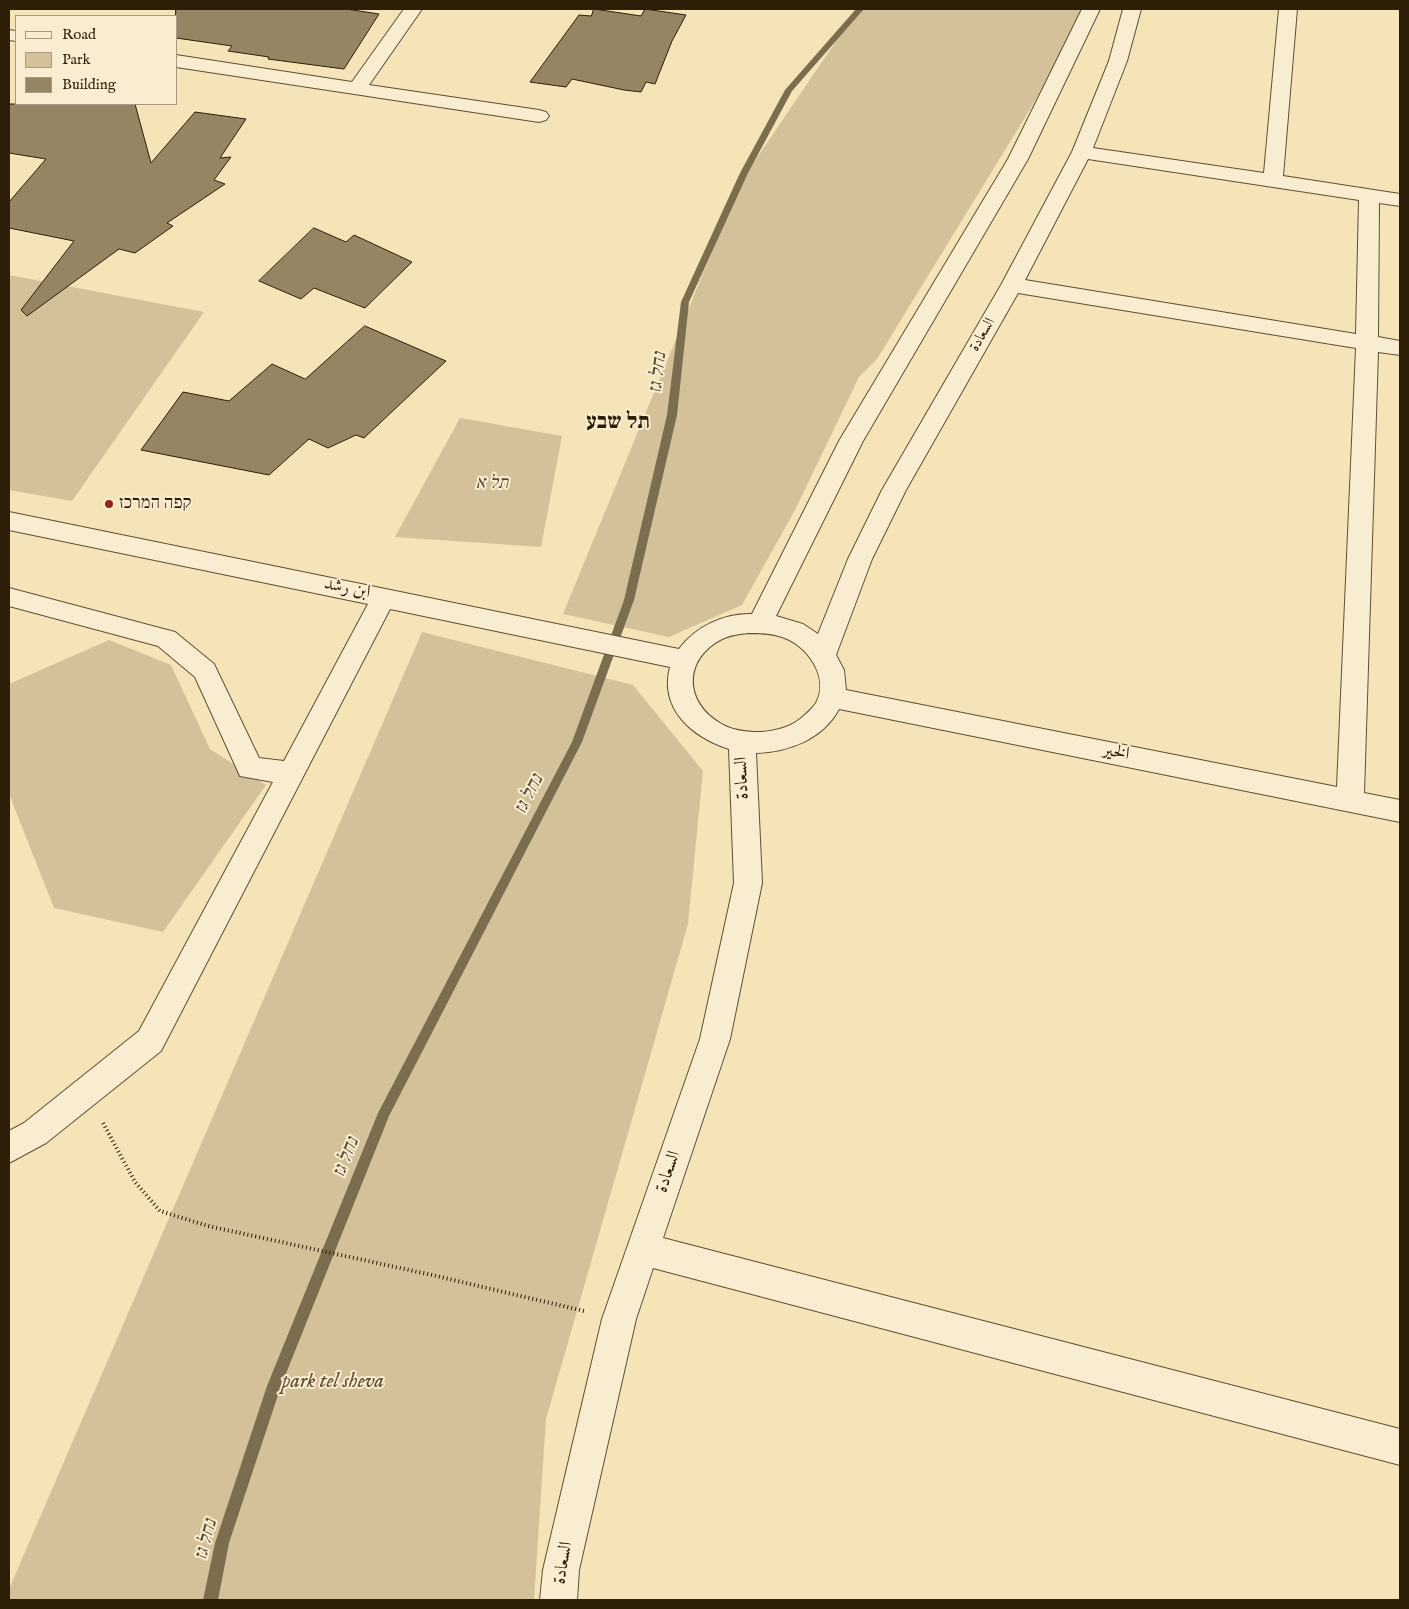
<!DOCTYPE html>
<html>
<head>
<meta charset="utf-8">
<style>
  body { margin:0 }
  #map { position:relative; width:1409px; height:1609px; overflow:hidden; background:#f5e4b7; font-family:"IM FELL English",serif }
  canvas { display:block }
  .frame { position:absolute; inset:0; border:10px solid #2d1e08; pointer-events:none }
  .legend { position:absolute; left:15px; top:15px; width:162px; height:90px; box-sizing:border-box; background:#f8edd0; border:1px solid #a79a80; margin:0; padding:6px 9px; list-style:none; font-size:15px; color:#2d1e08 }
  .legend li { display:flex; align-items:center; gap:10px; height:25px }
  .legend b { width:25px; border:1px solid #a79a80 }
</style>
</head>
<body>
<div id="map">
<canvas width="1409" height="1609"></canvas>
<div class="frame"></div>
<ul class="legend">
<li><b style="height:6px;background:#f8edd0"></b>Road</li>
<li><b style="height:14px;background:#d3c299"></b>Park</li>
<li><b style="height:14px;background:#958563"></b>Building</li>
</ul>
</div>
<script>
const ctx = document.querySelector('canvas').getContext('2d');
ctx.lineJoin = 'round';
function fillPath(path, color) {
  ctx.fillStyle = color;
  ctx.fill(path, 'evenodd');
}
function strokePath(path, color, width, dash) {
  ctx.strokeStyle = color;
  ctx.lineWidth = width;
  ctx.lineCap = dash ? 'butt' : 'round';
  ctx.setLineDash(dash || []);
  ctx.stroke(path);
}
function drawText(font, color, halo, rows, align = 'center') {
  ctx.font = font + ' "IM FELL English",Amiri,"Frank Ruhl Libre",serif';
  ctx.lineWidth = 4;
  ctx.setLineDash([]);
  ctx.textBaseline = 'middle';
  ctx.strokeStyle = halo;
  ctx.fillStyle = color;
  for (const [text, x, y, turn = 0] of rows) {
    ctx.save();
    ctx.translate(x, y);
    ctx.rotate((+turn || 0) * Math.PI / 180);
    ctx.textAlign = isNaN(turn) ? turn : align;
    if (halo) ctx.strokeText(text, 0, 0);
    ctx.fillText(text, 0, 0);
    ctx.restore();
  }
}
fillPath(new Path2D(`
  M858 9H1086L1032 106 877 359 859 377 795 510 742 605 669 637 563 614 741 181Z
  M9 275 204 312 72 501 9 490Z
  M460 418 562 436 541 547 395 537Z
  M422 632 633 685 703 771 688 924 546 1419 534 1600H9V1589Z
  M109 640 171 665 210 749 266 785 163 932 54 908 9 794V684Z`), '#d3c299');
fillPath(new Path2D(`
  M856 9H864L792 91 748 173 689 302 677 415 634 600 582 742 389 1116 281 1386 229 1543 218 1600H203L215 1543 267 1386 378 1113 572 742 624 600 667 415 681 302 740 173 785 90Z`), '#7c6d4e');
const building = new Path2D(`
  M176 9H346L379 14 344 69 268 59 269 57 228 51 232 46 176 38Z
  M594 9 641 16 645 9 686 15 672 41 655 84 646 82 641 92 624 90 572 79 566 87 530 82 579 15 591 16Z
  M9 104H135L151 163 195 112 246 119 220 158 231 157 214 180 225 184 167 223 173 226 135 253 119 249 27 316 21 310 74 241 9 228V202L46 159 9 153Z
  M314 228 346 242 354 235 412 262 365 308 314 288 301 299 259 281Z
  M365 326 446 361 364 438 356 435 328 448 309 439 269 475 141 450 183 392 229 401 272 364 305 379Z`);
fillPath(building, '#958563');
strokePath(building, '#2d1e08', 1);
const minor = new Path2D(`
  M404 9H422L369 85 539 110 546 112 549 116 546 120 539 122 176 67V55L352 82Z
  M1082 9H1100L1028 159 863 441 776 616 803 624 818 634 848 559 882 490 1001 285 1072 152 1109 61 1123 9H1141L1127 61 1093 148 1264 173 1279 9H1297L1283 176 1400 194V206L1379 203 1378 337 1400 341V355L1378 352 1364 793 1400 800V822L839 709C823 739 789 752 756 753L762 883 730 1039 663 1238 1400 1429V1465L653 1268 636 1319 579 1570 577 1600H540L543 1570 602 1319 700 1039 734 883 729 749C692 737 659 709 670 667L390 609 161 1051 46 1143 9 1163V1131L24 1123 139 1031 273 782 240 776 195 677 158 646 9 606V588L175 632 214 664 259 758 284 761 368 604 9 530V512L679 649C695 627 724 613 752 614L839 441 1008 159ZM1088 159 1359 200 1356 334 1025 280ZM1018 293 1356 348 1337 787 846 690 844 670 836 655 872 559 906 490ZM748 633C759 633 771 633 782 637 807 645 830 677 816 703 812 709 806 714 800 719 789 728 774 731 761 732 747 732 732 731 720 723 684 702 683 659 722 639 730 635 740 634 748 633Z
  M9 30 16 31V41L9 40Z`);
strokePath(minor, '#5f5034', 2);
strokePath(new Path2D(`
  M103 1123 135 1182 160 1211 208 1226 432 1275 584 1311`), '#2d1e08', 4, [1, 3]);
fillPath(minor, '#f8edd0');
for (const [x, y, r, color] of [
  [109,504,5,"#8f2418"]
]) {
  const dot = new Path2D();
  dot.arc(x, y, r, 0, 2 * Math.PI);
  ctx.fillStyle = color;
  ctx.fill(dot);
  strokePath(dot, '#f8edd0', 2);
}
drawText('15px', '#2d1e08', '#f8edd0', [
  ["السعادة",983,335,-60]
]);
drawText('italic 18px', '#5f4f34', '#f8edd0', [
  ["תל א",492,484]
]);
drawText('18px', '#2d1e08', '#f8edd0', [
  ["קפה המרכז",119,504]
], 'left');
drawText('18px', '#2d1e08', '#f8edd0', [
  ["ابن رشد",347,589,11],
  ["الخير",1116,753,11],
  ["السعادة",743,778,-92],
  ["السعادة",669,1172,-71],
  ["السعادة",564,1563,-80]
]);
drawText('italic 19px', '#5b4c31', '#f8edd0', [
  ["נחל גז",659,373,-83],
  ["נחל גז",530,795,-63],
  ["נחל גז",347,1158,-68],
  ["נחל גז",207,1540,-75]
]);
drawText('italic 21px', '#5f4f34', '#f8edd0', [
  ["park tel sheva",333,1383]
]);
drawText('bold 22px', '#2d1e08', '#f8edd0', [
  ["תל שבע",618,423]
]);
</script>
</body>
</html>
